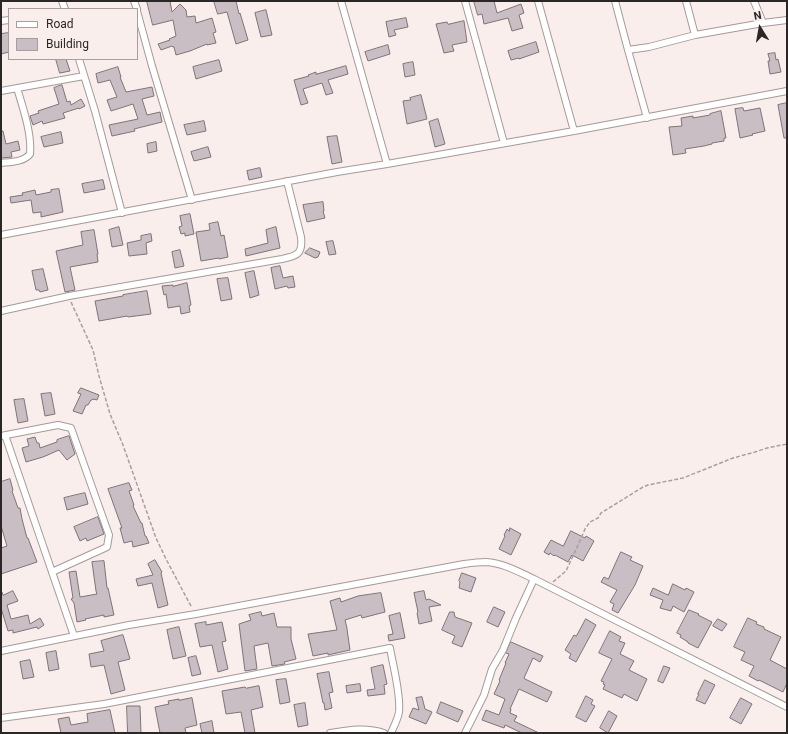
<!DOCTYPE html>
<html>
<head>
<meta charset="utf-8">
<style>
  body { margin:0 }
  #map { position:relative; width:788px; height:734px; overflow:hidden; background:#faeeed; font-family:Roboto,sans-serif }
  canvas { display:block }
  .frame { position:absolute; inset:0; border:2px solid #2c2727; pointer-events:none }
  .legend { position:absolute; left:8px; top:8px; width:130px; height:52px; box-sizing:border-box; background:#faeeed; border:1px solid #a89e9e; margin:0; padding:5px 7px; list-style:none; font-size:12px; color:#2c2727 }
  .legend li { display:flex; align-items:center; gap:8px; height:20px }
  .legend b { width:20px; border:1px solid #a89e9e }
  .north { position:absolute; left:740px; top:8px; width:40px; height:40px; -webkit-text-stroke:3px #faeeed; paint-order:stroke; rotate:349deg; font-size:11px; font-weight:700; line-height:16px; text-align:center; color:#2c2727 }
  .north::after { content:''; display:block; margin:auto; width:14px; height:18px; background:#2c2727; clip-path:polygon(50% 0,100% 100%,50% 72%,0 100%) }
</style>
</head>
<body>
<div id="map">
<canvas width="788" height="734"></canvas>
<div class="frame"></div>
<ul class="legend">
<li><b style="height:5px;background:#fff"></b>Road</li>
<li><b style="height:11px;background:#c9bec3"></b>Building</li>
</ul>
<div class="north">N</div>
</div>
<script>
const ctx = document.querySelector('canvas').getContext('2d');
ctx.lineJoin = 'round';
function fillPath(path, color) {
  ctx.fillStyle = color;
  ctx.fill(path, 'evenodd');
}
function strokePath(path, color, width, dash) {
  ctx.strokeStyle = color;
  ctx.lineWidth = width;
  ctx.lineCap = dash ? 'butt' : 'round';
  ctx.setLineDash(dash || []);
  ctx.stroke(path);
}
const building = new Path2D(`
  M147 1H170L172 12 180 4 186 10 187 17 195 16 196 23 212 18 216 32 213 33 216 43 207 45V44L190 51 176 55 174 47H173L172 46 161 50 158 44 170 40 169 39 176 36 173 20 153 25Z
  M214 1H236L239 14 240 13 248 40 236 44 227 12 218 14Z
  M474 1H494L497 13 521 4 524 13 519 15 523 28 512 31 508 18 484 24 482 14 478 15Z
  M266 10 272 35 261 37 255 13Z
  M406 18 408 27 394 30 396 35 389 37 386 22Z
  M464 21 467 42 452 45 454 51 444 53 436 24 447 22 448 24Z
  M9 33V52L1 54V34Z
  M536 42 539 52 519 59V58L511 60 508 51Z
  M388 45 390 54 368 61 365 52Z
  M775 53 776 60 778 59 781 72 770 74 768 61H770L768 54Z
  M56 59H66L70 71 60 73Z
  M219 60 222 71 196 79 193 67Z
  M413 62 415 75 405 77 403 64Z
  M346 66 348 74 328 80 333 93 326 95 322 83 303 89 308 103 301 105 294 80 309 76 308 75 316 72V74Z
  M118 67 121 77H120L126 92 152 87 154 96 142 99 147 115 160 112 162 122 134 129 135 131 112 136 109 125 138 119 133 104 111 111 107 100 117 97 110 80 98 83 96 74Z
  M62 85 67 102 70 101 71 105 81 99 85 106 79 109V108L63 113 65 118 43 124 42 121 33 125 30 116 39 113 38 111 59 104 54 88Z
  M421 95 427 119 407 124 403 101 411 100 410 98Z
  M787 103V138H784L778 105Z
  M743 108 744 111 760 108 765 131 752 134 753 135 740 138 735 109Z
  M721 111 726 138H724V141L712 143V144L704 146 685 149 686 153 673 155 669 127 682 126 681 118 693 116V118L710 115V114Z
  M438 119 445 144 435 147 429 122Z
  M204 121 206 131 187 135 184 125Z
  M1 131H3L6 144 18 141 20 150 11 152 12 157 1 158Z
  M61 132 63 143 44 147 41 137Z
  M337 136 342 162 332 164 327 137Z
  M156 142 157 151 148 153 147 144Z
  M208 147 211 157 194 161 191 152Z
  M260 168 262 177 249 180 247 171Z
  M103 180 105 189 84 193 82 184Z
  M59 189 63 212 41 217V212L33 213 31 200 11 203 10 197 23 195 22 193 35 190 36 195 51 192V190Z
  M323 202 324 211H323L325 218 307 222 303 205Z
  M190 214 194 234 185 236V233L181 234 179 227 182 226 180 216Z
  M218 222 221 236 224 235 228 257 219 259V258L201 261 196 232 210 230 209 224Z
  M119 227 123 245 112 247 109 230Z
  M276 227 280 248 246 256 245 249 268 243 266 230Z
  M94 230 98 254H97L98 262 70 267 75 290 65 292 56 251 83 245 81 232Z
  M151 234 152 241 146 243 147 254 129 256 127 243 141 240V236Z
  M333 241 336 254 329 255 326 242Z
  M310 248 320 252 318 257 315 258 305 253Z
  M180 250 184 266 175 268 172 252Z
  M280 266 283 278 293 276 295 287 288 288 287 286 275 289 271 268Z
  M43 269 48 290 40 292 39 290H36L32 271Z
  M254 271 259 295 250 298 245 273Z
  M228 278 232 299 221 301 217 279Z
  M187 283 191 305 189 306 190 312 181 314 180 306 168 308 166 294 164 295 162 286 173 285V286Z
  M147 291 151 314 128 317 127 316 99 321 95 301 123 296V295Z
  M81 388 99 395 97 400 93 399 92 400H91L88 405H86L82 414 73 411 81 394 78 393Z
  M51 393 55 414 45 416 41 394Z
  M24 399 28 421 18 423 14 400Z
  M69 436 75 454 67 460 59 450 43 457 26 462 22 448 29 446 27 439 35 437 37 443H39L40 448 57 442V440Z
  M10 479 13 490 12 491 18 508H20L22 519 27 538H28L37 562 1 574V548L7 546 1 526V482Z
  M129 483 132 490 129 491 134 505 133 506 141 523H142L145 536H146L149 543 133 547 132 541 124 543 120 528H122L108 489Z
  M85 493 88 504 67 510 64 498Z
  M98 517 104 534 87 541 86 538 80 541 74 527Z
  M510 528 521 534 511 555 499 549 505 536 504 535 507 529 509 531Z
  M571 531 585 538 586 536 594 541 583 561 572 555 568 562 555 555 554 556 550 553 549 555 544 552 551 540 563 546Z
  M621 552 632 557 630 560 643 566 635 585 618 613 612 610 614 604 610 602 617 590 601 582 604 577 608 579Z
  M155 560 162 572 161 573 168 605 158 608 152 583 138 586 136 579 153 575 148 564Z
  M104 561 107 588H108L114 615 104 617V615L85 619 86 620 77 622 74 603 71 599 73 598 69 572 76 571 80 597 97 594 96 591 92 562Z
  M462 573 476 578 471 592 459 588 460 582 459 581Z
  M673 584 685 590 686 588 694 592 684 612 673 606 671 611 660 608 663 600 650 595 653 588 668 595Z
  M13 591 18 601 7 605 11 619 28 615 30 624 40 618 44 625 38 629 37 627 13 633V630L8 631 1 608V592H2L3 595Z
  M424 591 426 600 429 599 441 605 429 607 432 621 419 624 417 613 418 612 414 593Z
  M381 593 385 612 362 618 361 615 345 620 347 628V629L350 650 328 655V653L313 656 308 634 337 630 332 609 330 601 340 598 341 602 358 596Z
  M494 607 505 612 498 627 487 622Z
  M689 610 699 614 698 615 712 622 698 648 688 643V642L680 637 681 635 677 633Z
  M261 612 262 616 274 613 277 627H291V639L296 659 284 662 285 664 272 666 268 643 254 646 257 669 245 671 239 624 251 620 249 615Z
  M450 612H454L455 617 472 623 462 647 452 643 455 636 442 630Z
  M400 613 405 638 389 641 388 635 393 634 389 616Z
  M748 618 757 622 756 624 764 627V629L781 637 770 660 787 669V683L783 692 759 680 758 681 749 676 754 666 741 660 745 652 734 647Z
  M586 619 596 625 576 662 569 658 571 654 565 650 574 635 576 636Z
  M718 619 727 624 722 631 713 626Z
  M206 622V625L222 622 226 641 222 642 228 669 218 672 212 645 200 647 195 624Z
  M179 627 186 656 173 659 167 630Z
  M610 631 621 637 619 641 625 643 620 654 634 661 629 670 647 679 637 701 624 694 622 698 603 689 605 685 603 684 604 682 601 681 612 659 599 653Z
  M123 635 130 659 118 662 125 690 111 694 104 665 91 667 89 654 104 651 101 641Z
  M511 642 543 656 540 662 533 658 524 678 525 679 552 692 547 702 519 689 510 709H511L510 713 517 716 514 721 539 733H522L505 725 504 728 482 720 486 710 499 715 505 699 494 694 500 681 499 680 506 663H505L509 654 506 653Z
  M56 651 59 669 49 671 46 653Z
  M196 656 201 674 192 676 188 658Z
  M30 660 34 677 23 679 20 662Z
  M383 665 387 684 384 685 385 694 368 696 367 690 375 689 371 668Z
  M664 666 670 668 663 683 658 681Z
  M329 672 333 692 329 693 332 708 325 710 324 703H323L317 674Z
  M286 679 290 702 280 704 276 680Z
  M705 680 715 685 705 704 696 700 699 694H698Z
  M360 684 361 691 347 693 346 686Z
  M259 686 263 707 251 710 255 733H245L241 712 226 714 222 691 245 687 246 688Z
  M586 696 593 700 591 704 595 706 586 722 576 717Z
  M422 697 425 709 432 712 426 724 409 717 413 708 419 710 416 698Z
  M192 698 197 725 185 728 186 733H160L155 707 169 704 168 701 179 699V700Z
  M741 698 752 704 741 724 730 718Z
  M441 702 463 711 458 722 437 713Z
  M305 703 308 725 298 727 294 705Z
  M127 706H140L141 733H128Z
  M110 710 115 733H61L58 719 69 717 71 725 88 722 87 714Z
  M609 711 617 716 608 733 600 728Z
  M212 721 214 733H202L200 724Z`);
fillPath(building, '#c9bec3');
strokePath(building, '#7d7478', 1);
const street = new Path2D(`
  M62 1 65 9
  M134 1 137 9
  M341 1 387 164
  M465 1 504 143
  M538 1 574 131
  M615 1 628 50 649 47 695 35 763 23 787 20
  M686 1 695 35
  M754 1 763 23
  M137 11 152 66 192 200
  M1 21 9 20
  M628 50 647 118
  M79 59 95 111 122 213
  M1 91 84 76
  M1 163C10 162 24 162 30 154 32 134 23 108 17 88
  M1 235 337 172 387 164 574 131 787 91
  M1 311 69 296 282 259C297 256 303 254 301 237L287 181
  M5 435 74 636
  M1 436 58 425 71 428 109 535 107 547 52 572
  M1 651 129 625 196 614 464 564C471 563 479 562 486 562 503 563 519 572 534 579L787 707
  M1 718 104 704 390 648C393 666 401 694 399 712 398 719 394 726 391 733
  M330 733C349 730 366 727 384 733
  M465 733 484 695 492 669 503 650 516 618 534 579`);
strokePath(street, '#a59a99', 8);
strokePath(new Path2D(`
  M71 302 93 350 99 376 110 414 123 445 156 538 166 559 192 608
  M553 582 566 571 579 543 585 529 590 522 598 518 601 513 643 487 648 485 683 478 733 458 755 452 767 448 787 444`), '#a99f9f', 1.5, [4, 2]);
strokePath(street, '#fff', 6);
</script>
</body>
</html>
